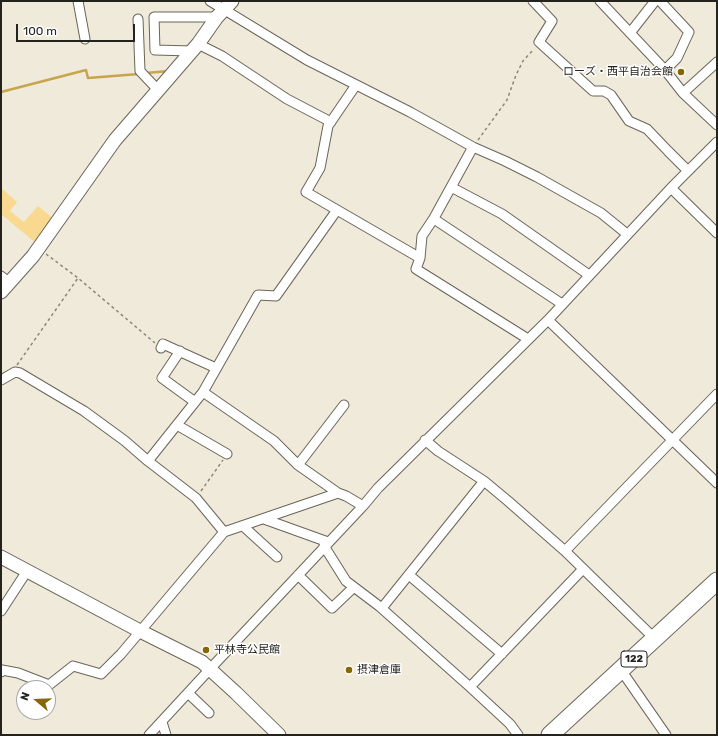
<!DOCTYPE html>
<html>
<head>
<meta charset="utf-8">
<style>
  body { margin:0 }
  #map { position:relative; width:718px; height:736px; overflow:hidden; background:#f0eadb; font-family:Rubik,sans-serif }
  canvas { display:block }
  .frame { position:absolute; inset:0; border:2px solid #25231e; pointer-events:none }
  .north { position:absolute; left:16px; top:680px; width:40px; height:40px; box-sizing:border-box; background:#fff; border:1px solid #a8a7a5; border-radius:50%; rotate:289deg; font-size:11px; font-weight:700; line-height:16px; text-align:center; color:#25231e }
  .north::after { content:''; display:block; margin:auto; width:14px; height:18px; background:#866702; clip-path:polygon(50% 0,100% 100%,50% 72%,0 100%) }
  .scale { position:absolute; left:16px; top:24px; width:119px; height:18px; box-sizing:border-box; border:2px solid #25231e; border-top:0; padding-left:5px; font-size:12px; line-height:14px; white-space:nowrap; color:#25231e; -webkit-text-stroke:3px #fff; paint-order:stroke }
</style>
</head>
<body>
<div id="map">
<canvas width="718" height="736"></canvas>
<div class="frame"></div>
<div class="north">N</div>
<div class="scale">100 m</div>
</div>
<script>
const ctx = document.querySelector('canvas').getContext('2d');
ctx.lineJoin = 'round';
function fillPath(path, color) {
  ctx.fillStyle = color;
  ctx.fill(path, 'evenodd');
}
function strokePath(path, color, width, dash) {
  ctx.strokeStyle = color;
  ctx.lineWidth = width;
  ctx.lineCap = dash ? 'butt' : 'round';
  ctx.setLineDash(dash || []);
  ctx.stroke(path);
}
function drawText(font, color, halo, rows, align = 'center') {
  ctx.font = font + ' Rubik,"Noto Sans JP",sans-serif';
  ctx.lineWidth = 3;
  ctx.setLineDash([]);
  ctx.textBaseline = 'middle';
  ctx.strokeStyle = halo;
  ctx.fillStyle = color;
  for (const [text, x, y, turn = 0] of rows) {
    ctx.save();
    ctx.translate(x, y);
    ctx.rotate((+turn || 0) * Math.PI / 180);
    ctx.textAlign = isNaN(turn) ? turn : align;
    if (halo) ctx.strokeText(text, 0, 0);
    ctx.fillText(text, 0, 0);
    ctx.restore();
  }
}
fillPath(new Path2D(`
  M1 188 17 202 10 211 24 222 38 206 54 219 37 244 1 214Z`), '#f8d98f');
strokePath(new Path2D(`
  M146 73 169 71
  M1 92 86 70 88 78 139 74`), '#c7a54f', 2.5);
const street = new Path2D(`
  M78 1 85 39
  M210 1 307 60 410 112 473 147 505 161 537 177 601 213 627 234
  M533 1 552 21 539 42 593 91H604L611 95 629 121 647 129 668 151 688 171
  M600 1 665 70 683 93 717 125
  M660 1 689 32 677 58 665 70
  M138 19 140 71 158 90
  M630 33 655 1
  M198 44 222 56 287 99 331 122
  M192 51 155 50 154 17H217
  M356 85 328 126 320 168 306 192 420 258
  M683 93 717 62
  M473 147 434 218 422 236 420 258 416 269 528 339
  M451 187 502 214 589 275
  M671 188 717 233
  M434 219 562 304
  M1 276 10 283
  M548 320 717 483
  M161 348 163 344 216 368
  M180 351 162 378 195 402
  M1 380 15 372 20 373 84 411 125 441 148 461 196 498 224 532
  M203 392 274 441 298 465 338 493 346 496 363 506
  M177 425 227 454
  M425 440 438 451 484 481 508 501 565 551 655 639
  M148 461 203 392 258 295 276 296 337 210
  M298 465 344 405
  M264 519 328 542
  M243 526 277 557
  M324 546 346 581 379 606 470 687 510 724 518 735
  M565 551 717 394
  M298 575 332 608 354 587
  M409 575 502 654
  M382 608 484 481
  M1 611 27 571
  M621 670 666 735
  M1 672 2 670 18 673 49 685 73 666 101 674 121 654 224 532 338 493
  M470 687 583 569
  M188 693 209 713
  M162 722 166 735
  M149 735 210 669 363 506 378 488 548 320 671 188 717 142`);
const secondary = new Path2D(`
  M1 292 33 256 115 140 198 44 217 17 232 1
  M1 557 140 631 202 662 236 693 279 735`);
const highway = new Path2D(`
  M550 735 717 581`);
strokePath(street, '#6b6559', 11);
strokePath(secondary, '#6b6559', 15);
strokePath(highway, '#6b6559', 19);
strokePath(new Path2D(`
  M478 140 507 100 516 75 523 61 534 49
  M46 254 78 278 155 343
  M17 365 78 278
  M201 491 223 460`), '#8a867c', 1.5, [3, 3]);
strokePath(street, '#fff', 9);
strokePath(secondary, '#fff', 13);
strokePath(highway, '#fff', 17);
for (const [x, y, r, color] of [
  [681,72,4,"#866702"],
  [206,650,4,"#866702"],
  [349,670,4,"#866702"]
]) {
  const dot = new Path2D();
  dot.arc(x, y, r, 0, 2 * Math.PI);
  ctx.fillStyle = color;
  ctx.fill(dot);
  strokePath(dot, '#fff', 1.5);
}
for (const [x, y, w] of [
  [634,659,26]
]) {
  const box = new Path2D();
  box.roundRect(x - w / 2, y - 8, w, 16, 3);
  ctx.fillStyle = '#fff';
  ctx.fill(box);
  strokePath(box, '#25231e', 1);
}
drawText('bold 10px', '#25231e', null, [
  ["122",634,659]
]);
drawText('11px', '#25231e', '#fff', [
  ["ローズ・西平自治会館",673,72,"right"],
  ["平林寺公民館",214,650],
  ["摂津倉庫",357,670]
], 'left');
</script>
</body>
</html>
